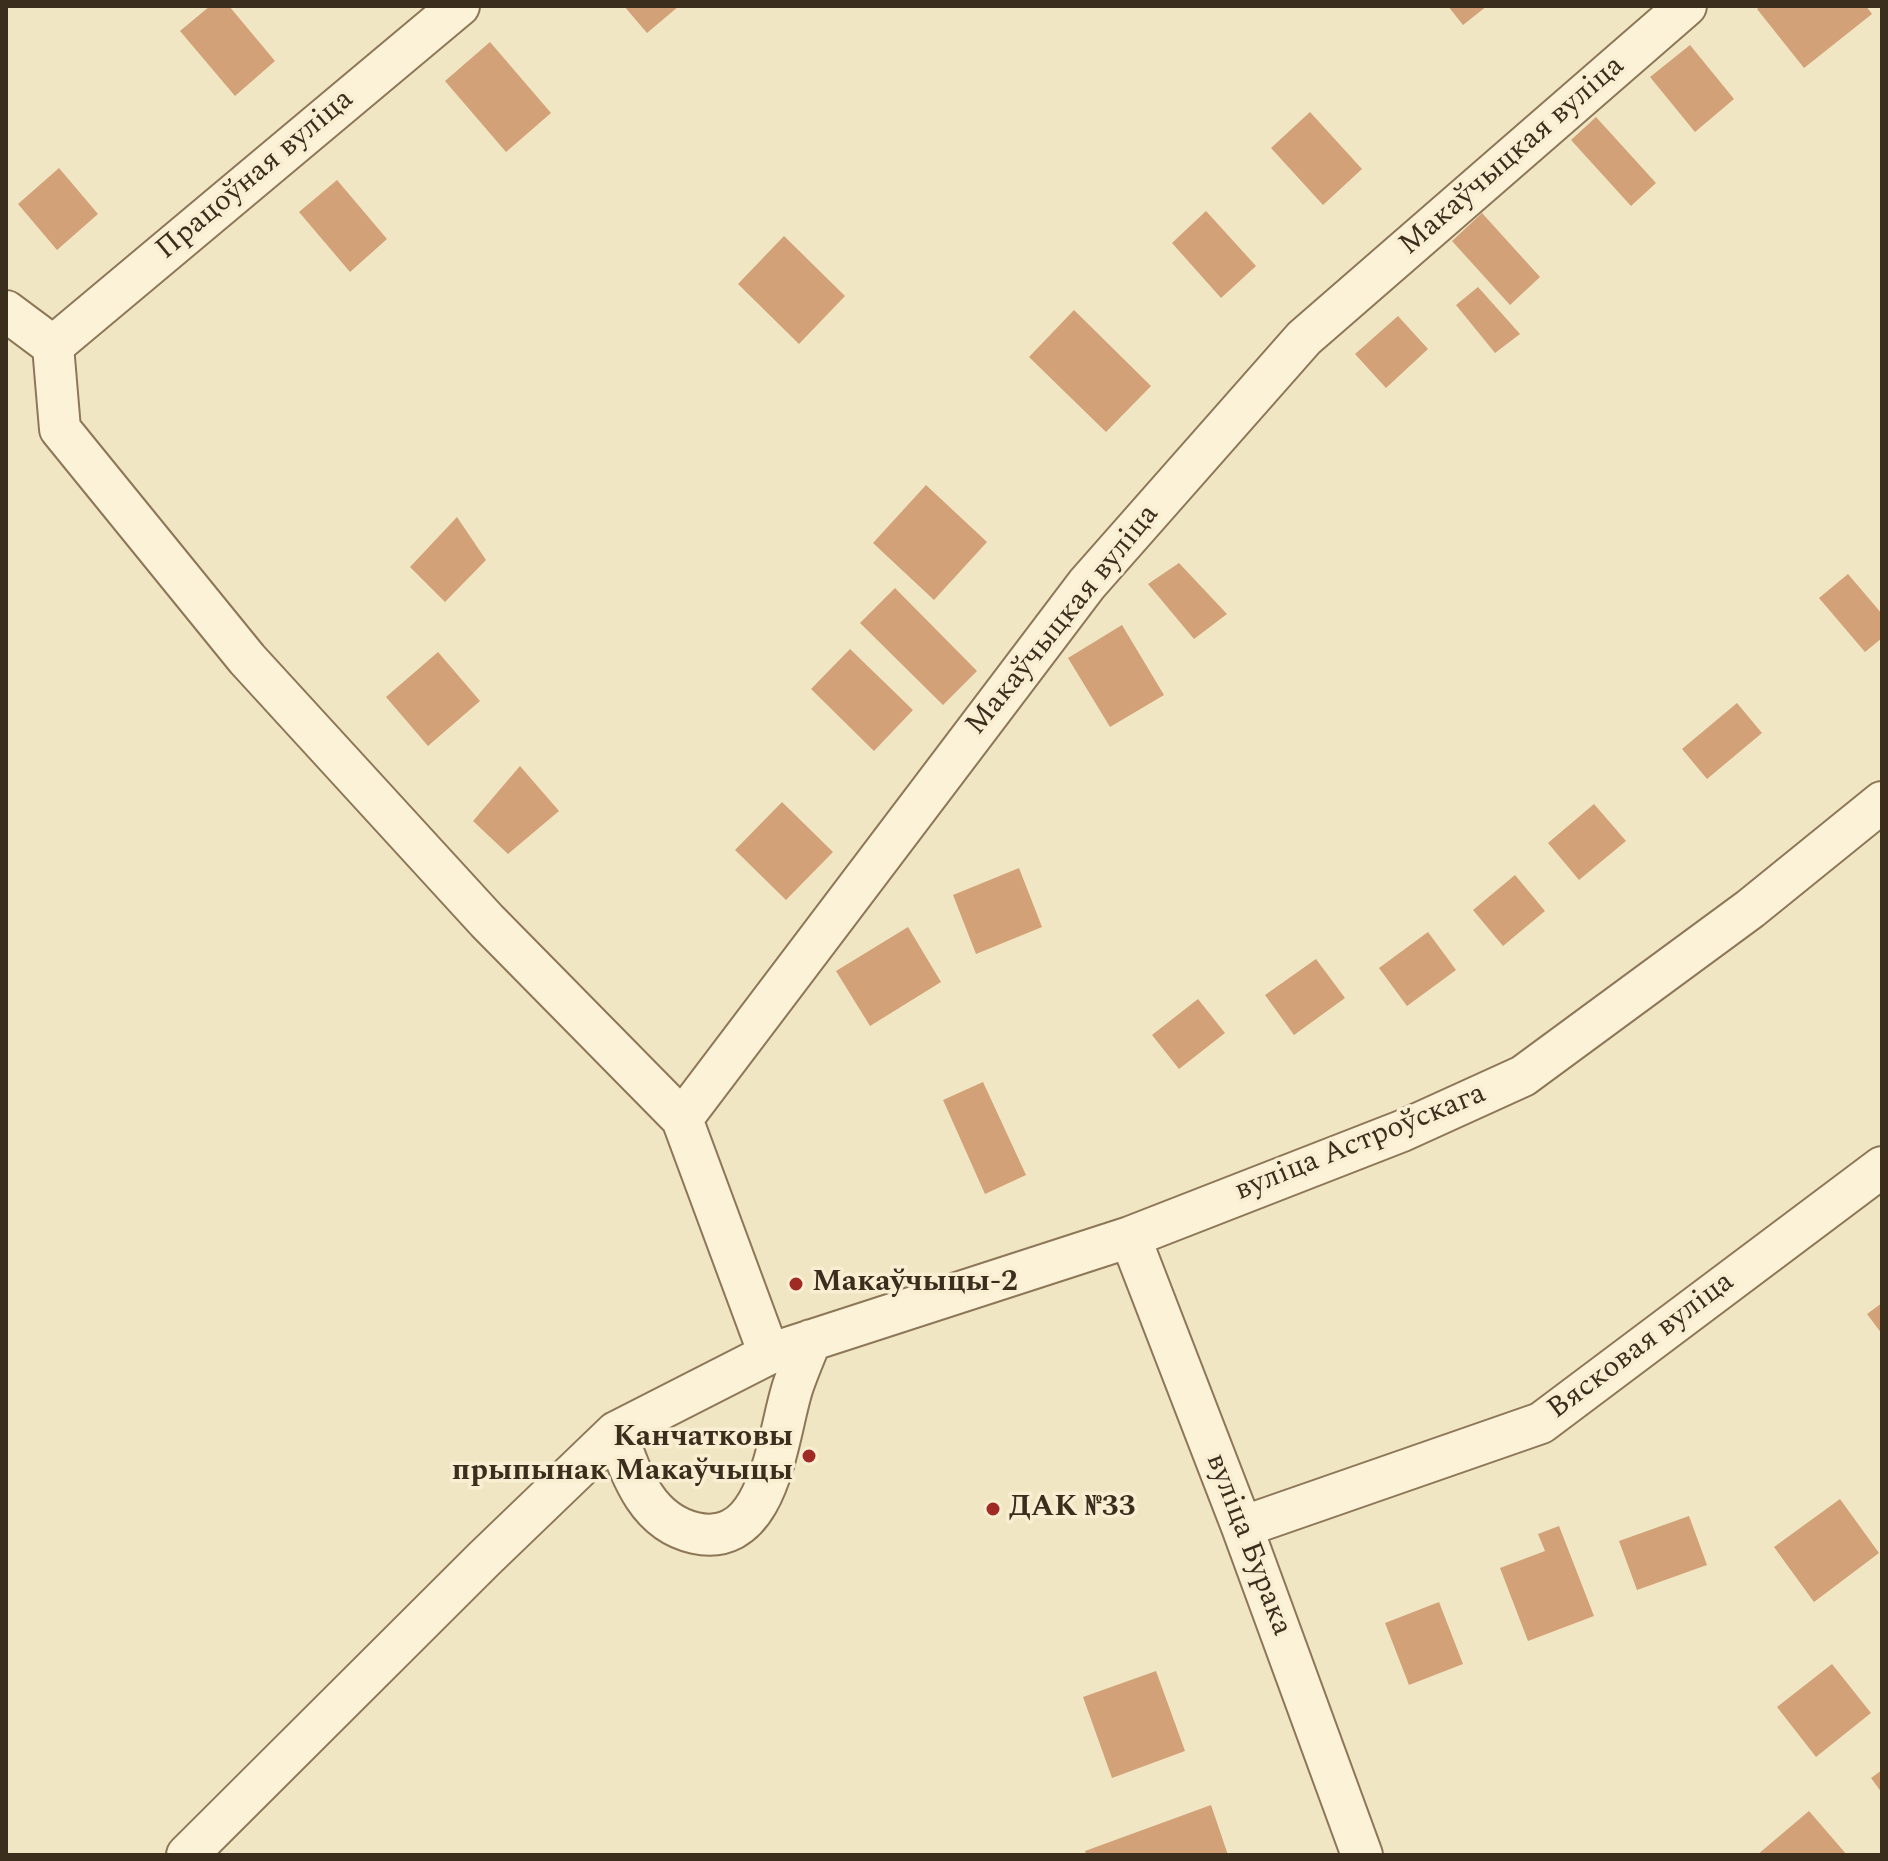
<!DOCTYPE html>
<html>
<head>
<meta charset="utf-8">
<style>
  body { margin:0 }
  #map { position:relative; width:1888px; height:1861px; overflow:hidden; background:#f1e6c3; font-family:Spectral,serif }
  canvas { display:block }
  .frame { position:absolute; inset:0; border:8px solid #3c2e1d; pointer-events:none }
</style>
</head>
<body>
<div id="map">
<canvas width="1888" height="1861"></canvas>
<div class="frame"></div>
</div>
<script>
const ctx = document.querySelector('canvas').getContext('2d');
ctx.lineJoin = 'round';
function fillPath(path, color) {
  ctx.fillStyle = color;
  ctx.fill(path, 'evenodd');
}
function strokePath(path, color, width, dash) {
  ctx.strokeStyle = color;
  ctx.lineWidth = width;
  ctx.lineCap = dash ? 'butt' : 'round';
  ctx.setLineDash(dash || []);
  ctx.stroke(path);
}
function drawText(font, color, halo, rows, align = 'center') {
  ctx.font = font + ' Spectral,serif';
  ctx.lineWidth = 7;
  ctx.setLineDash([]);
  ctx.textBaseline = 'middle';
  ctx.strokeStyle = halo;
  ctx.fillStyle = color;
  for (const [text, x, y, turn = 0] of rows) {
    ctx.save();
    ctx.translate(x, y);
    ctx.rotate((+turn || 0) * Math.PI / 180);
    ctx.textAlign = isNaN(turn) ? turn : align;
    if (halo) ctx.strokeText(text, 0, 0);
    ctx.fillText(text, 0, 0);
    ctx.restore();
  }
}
fillPath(new Path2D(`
  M210 6H229L275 61 235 96 180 31Z
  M624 6H679L647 33Z
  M1448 6H1487L1463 25Z
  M1761 6H1866L1872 14 1804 68 1757 9Z
  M490 42 551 113 506 152 445 81Z
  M1690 45 1734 99 1695 132 1650 77Z
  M1310 112 1362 169 1323 205 1271 148Z
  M1596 117 1656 183 1631 206 1571 140Z
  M59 168 98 214 57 250 18 204Z
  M337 180 387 239 350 272 299 212Z
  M1206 211 1256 266 1221 298 1172 243Z
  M1482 213 1540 277 1510 305 1452 241Z
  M784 236 845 296 799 344 738 284Z
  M1478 287 1520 334 1495 353 1456 305Z
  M1074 310 1151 386 1106 432 1029 357Z
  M1398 316 1428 349 1386 388 1355 354Z
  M926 485 987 542 934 600 873 543Z
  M457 517 486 560 445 602 410 567Z
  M1179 563 1227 614 1194 639 1148 584Z
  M1848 574 1882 614V638L1865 652 1819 598Z
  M895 588 977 671 943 705 860 623Z
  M1122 625 1164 695 1110 727 1068 658Z
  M850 649 913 710 874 751 811 689Z
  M438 652 480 701 428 746 386 697Z
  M1737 703 1762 733 1707 779 1682 749Z
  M520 766 559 811 508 854 473 821Z
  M782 802 833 852 786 900 735 850Z
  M1594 804 1626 841 1579 880 1548 843Z
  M1019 868 1042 927 976 954 953 895Z
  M1515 875 1545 911 1503 946 1473 910Z
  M908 927 941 982 870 1026 836 971Z
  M1428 932 1456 970 1407 1006 1379 968Z
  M1316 959 1345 998 1294 1035 1265 995Z
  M1198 999 1225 1033 1179 1069 1152 1035Z
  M983 1082 1026 1175 985 1194 943 1100Z
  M1882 1303V1334L1867 1314Z
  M1840 1499 1879 1553 1814 1602 1774 1547Z
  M1689 1516 1707 1565 1637 1590 1619 1541Z
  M1559 1526 1594 1616 1528 1641 1500 1568 1545 1551 1538 1534Z
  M1439 1602 1463 1664 1409 1685 1385 1623Z
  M1832 1664 1871 1713 1816 1757 1777 1707Z
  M1156 1671 1185 1751 1112 1778 1083 1697Z
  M1882 1770V1793L1871 1778Z
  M1211 1805 1228 1855H1086L1085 1851Z
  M1809 1811 1847 1855H1757Z`), '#d2a177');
const minor = new Path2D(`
  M6 311 53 346 60 429 247 659 487 921 682 1119
  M53 346 459 6
  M1130 1237 1242 1527 1362 1855
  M769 1354 682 1119 1087 584 1304 338 1686 6
  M616 1432C631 1474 646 1522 695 1533 771 1550 777 1434 793 1386 798 1371 805 1355 811 1340
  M1242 1527 1541 1423 1882 1167
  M187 1855 484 1559 616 1432 769 1354 1130 1237 1402 1131 1523 1076 1750 909 1882 802`);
strokePath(minor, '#8d7758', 44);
strokePath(minor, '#fbf2d7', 40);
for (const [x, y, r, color] of [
  [796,1284,8,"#a02a24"],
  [809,1456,8,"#a02a24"],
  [993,1509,8,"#a02a24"]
]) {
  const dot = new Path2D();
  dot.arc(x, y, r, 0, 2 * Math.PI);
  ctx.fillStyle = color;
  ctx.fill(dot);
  strokePath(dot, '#f8efd3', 3);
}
drawText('30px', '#3c2e1d', '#f8efd3', [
  ["Макаўчыцкая вуліца",1513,157,-41],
  ["Працоўная вуліца",256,176,-40],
  ["Макаўчыцкая вуліца",1064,621,-51],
  ["вуліца Астроўскага",1361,1144,-22],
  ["Вясковая вуліца",1642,1347,-37],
  ["вуліца Бурака",1247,1545,69]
]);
drawText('bold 30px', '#3c2e1d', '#f8efd3', [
  ["Макаўчыцы-2",812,1284],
  ["Канчатковы",793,1439,"right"],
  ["прыпынак Макаўчыцы",793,1473,"right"],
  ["ДАК №33",1009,1509]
], 'left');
</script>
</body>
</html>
